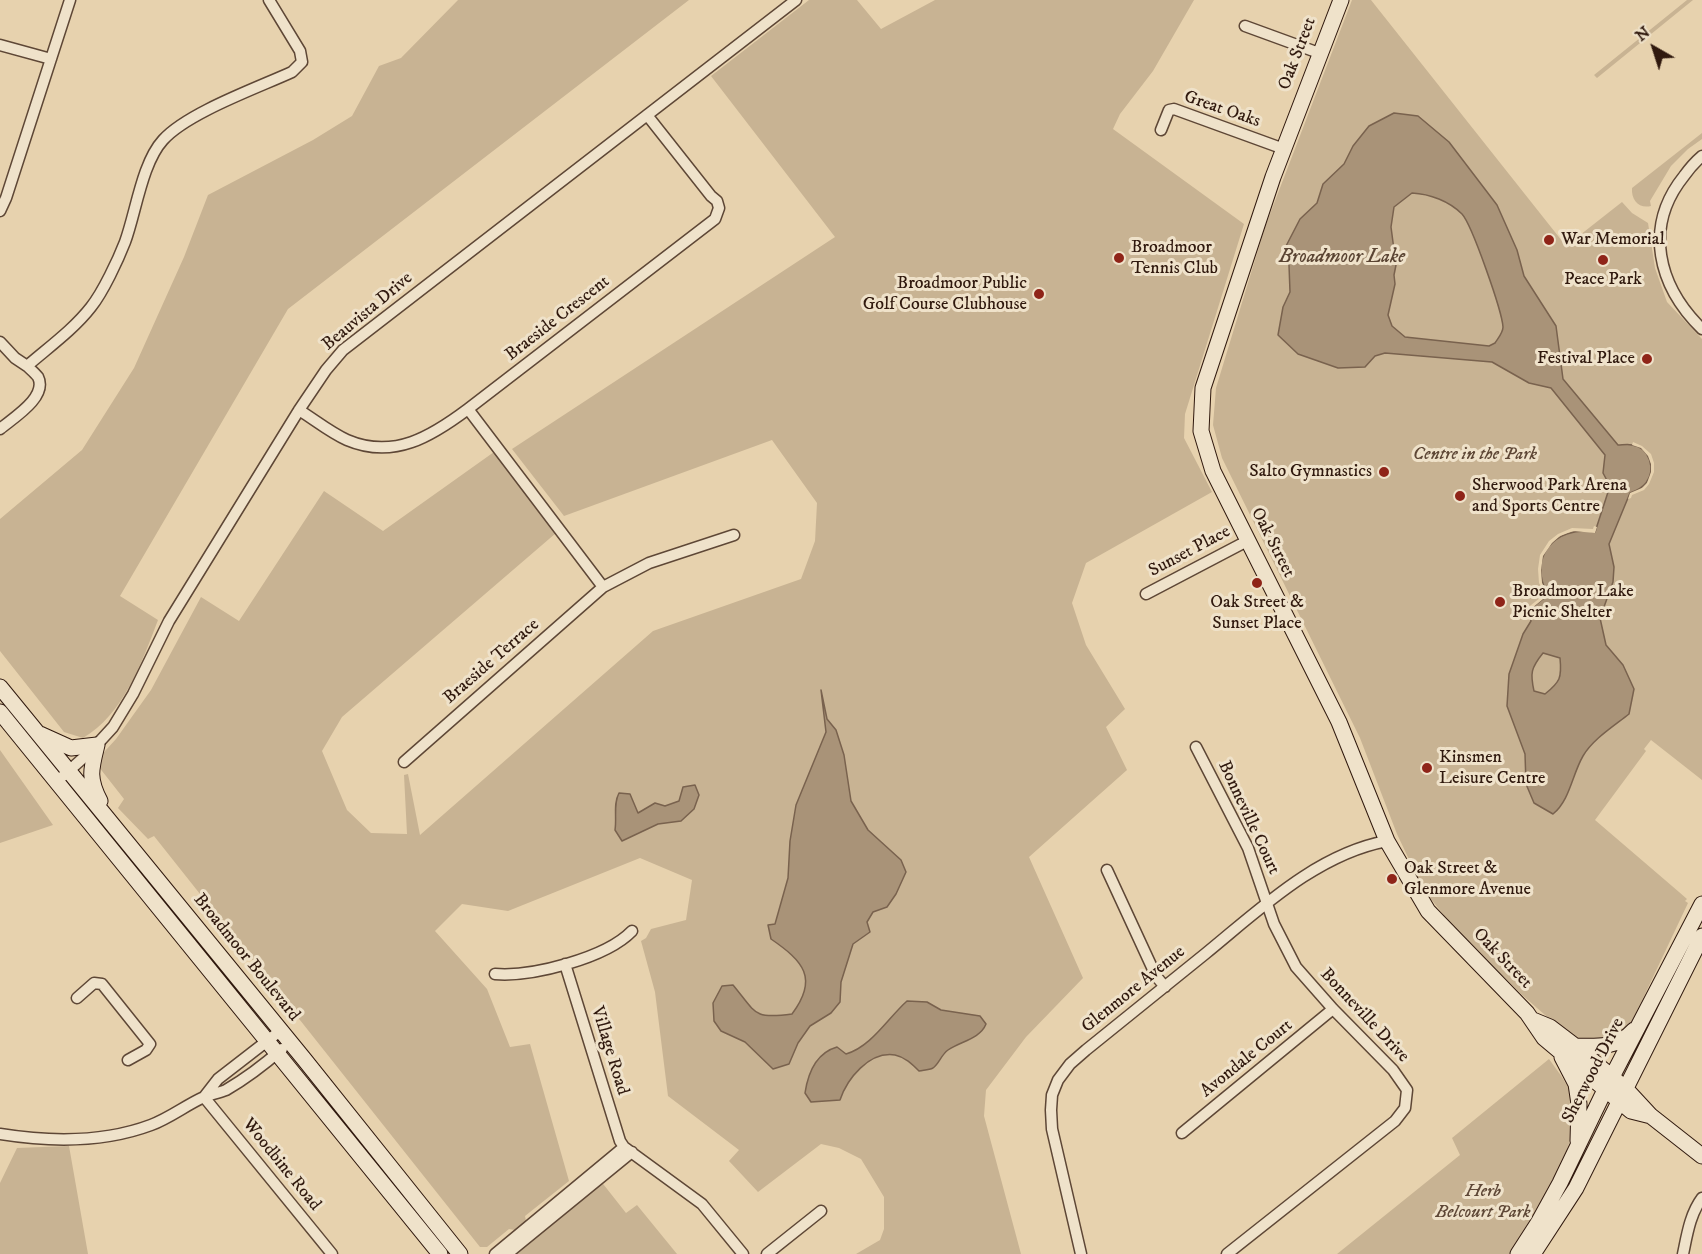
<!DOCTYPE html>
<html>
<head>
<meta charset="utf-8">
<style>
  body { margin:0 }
  #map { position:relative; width:1702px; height:1254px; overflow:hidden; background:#e7d2ae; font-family:"IM FELL DW Pica",serif }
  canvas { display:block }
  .north { position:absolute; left:1624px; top:18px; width:60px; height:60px; -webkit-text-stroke:4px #efe2ca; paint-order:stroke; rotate:321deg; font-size:16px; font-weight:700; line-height:24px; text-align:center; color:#30190e }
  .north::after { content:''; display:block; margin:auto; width:21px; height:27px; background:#30190e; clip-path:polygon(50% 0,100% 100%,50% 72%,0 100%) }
</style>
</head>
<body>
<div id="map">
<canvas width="1702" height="1254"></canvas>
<div class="north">N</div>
</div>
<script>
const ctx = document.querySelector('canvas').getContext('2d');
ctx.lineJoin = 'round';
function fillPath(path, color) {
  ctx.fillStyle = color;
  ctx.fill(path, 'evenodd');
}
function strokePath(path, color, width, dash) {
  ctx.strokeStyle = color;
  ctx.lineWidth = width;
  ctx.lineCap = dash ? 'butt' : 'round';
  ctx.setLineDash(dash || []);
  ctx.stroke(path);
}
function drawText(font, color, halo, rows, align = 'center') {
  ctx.font = font + ' "IM FELL DW Pica",serif';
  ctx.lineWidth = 6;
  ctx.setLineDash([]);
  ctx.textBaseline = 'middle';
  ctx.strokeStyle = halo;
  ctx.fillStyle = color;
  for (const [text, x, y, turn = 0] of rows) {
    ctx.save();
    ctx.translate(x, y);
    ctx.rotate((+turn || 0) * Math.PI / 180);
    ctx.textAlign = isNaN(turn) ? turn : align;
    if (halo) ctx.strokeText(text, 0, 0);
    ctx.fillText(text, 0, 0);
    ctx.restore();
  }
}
fillPath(new Path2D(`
  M458 0H689L288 309 120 596 158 620C142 662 123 715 83 738L64 732 0 651V519L82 450 134 368 184 257 208 195 313 140 352 116 379 66 401 58Z
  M809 0H857L881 29 935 0H1194L1153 71 1120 114 1113 129 1244 224 1185 414 1184 438 1212 492 1086 563 1072 603 1086 645 1125 709 1106 727 1127 770 1029 857 1083 978 1026 1037 986 1090 984 1116 1021 1254H856L880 1240 884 1229V1197L861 1159 839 1148 821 1144 758 1192 729 1161 739 1150 668 1096 655 992 641 941 646 938 651 929 686 920 692 880 640 858 508 911 462 904 435 931 487 989 510 1047 530 1044 569 1181 525 1216 526 1221 515 1230 509 1229 487 1247H480L154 836 148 839 118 808 124 799 95 762 116 739 151 690 201 597 239 621 324 491 383 531 494 452 556 533 342 717 322 751 347 810 371 833 407 834 404 775 408 774 420 835 653 631 801 579 815 541 817 503 772 440 564 516 512 449 835 237 711 76Z
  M1352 0H1371L1566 246 1622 202 1632 213 1648 223 1655 268 1667 302 1702 339V780L1651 740 1644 749 1646 751 1595 820 1679 892 1687 899 1685 901 1688 903 1629 1028 1620 1035 1590 1042 1569 1036 1521 994 1450 923 1423 889 1397 834 1360 738 1222 458 1213 425 1216 388 1265 227Z
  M1687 0H1693L1597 78 1594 75Z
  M1702 133V139L1688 149 1671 166 1650 201 1651 206C1639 209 1631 200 1632 188Z
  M0 750 53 825 0 843Z
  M1549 1059C1559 1073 1570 1086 1574 1103 1584 1139 1530 1224 1510 1254H1337L1460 1155 1452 1138Z
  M69 1146 88 1254H0V1183L17 1148Z
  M600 1180 626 1213 637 1205 677 1254H512Z`), '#c8b393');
const water = new Path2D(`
  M1394 113 1418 116 1449 142 1497 205 1517 250 1524 276 1556 326 1563 379 1618 445C1622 445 1628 444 1632 445 1650 447 1656 470 1646 483 1642 488 1636 491 1630 493L1609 544 1614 567 1613 582 1600 618 1606 645 1623 665 1634 689 1629 714C1614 726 1593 739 1583 756 1572 775 1570 800 1553 814L1534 803 1526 784 1525 754 1507 706 1509 674 1523 634 1531 621 1528 611 1548 595C1527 558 1554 525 1595 532L1610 486 1603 473 1605 455 1551 388 1529 383 1492 362 1385 353 1375 356 1365 367 1338 368 1298 354 1278 335 1283 307 1290 292 1289 265 1285 248 1300 219 1317 203 1323 184 1344 164 1353 146 1369 126ZM1412 193C1430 194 1449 201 1462 214 1472 225 1502 311 1503 327 1503 333 1498 338 1495 343L1489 346 1405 337 1392 326 1388 315 1395 284 1394 275 1396 265 1391 227 1394 207ZM1543 653 1560 658C1562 678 1560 682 1545 694L1534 691C1530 673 1531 668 1543 653Z
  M821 690 827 719 836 730 844 755 851 801 868 830 901 860 906 872 896 894 887 907 873 912 867 922 870 932 853 944 841 982 840 1002 831 1013 810 1026 798 1043 789 1064 773 1069 745 1042 721 1031 714 1021 713 1003 722 986 733 985C757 1014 753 1019 792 1014 819 978 803 961 771 939L768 925 775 924 788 878 790 841 796 805 826 732Z
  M695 785 699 795 694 809 681 821 658 824 622 841 615 830C617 817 613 804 619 793L630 794 638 813 655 803 665 806 679 801 683 787Z
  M907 1001 927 1002 941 1010 980 1016 986 1024C980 1039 961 1041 948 1050 941 1055 939 1064 933 1068 929 1070 924 1070 919 1071 912 1064 905 1057 895 1055 869 1051 847 1079 840 1100L811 1102 805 1093C808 1073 816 1053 837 1047L846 1054C871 1047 888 1018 907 1001Z`);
fillPath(water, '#a99378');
strokePath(water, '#79624e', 1.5);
fillPath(new Path2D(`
  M1633 442 1642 446 1651 454 1654 463V472L1649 484 1644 490 1632 495 1631 498 1628 499 1630 493 1642 488 1647 483 1651 472V464L1648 456 1641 448 1632 445Z
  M1594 526 1597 527 1595 533 1573 531 1560 536 1552 543 1543 556 1541 570 1542 583 1548 595 1526 613V609L1545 594 1539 583 1538 569 1540 555 1549 541 1558 534 1572 528 1593 529Z`), '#e7d2ae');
const street = new Path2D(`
  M1245 26 1319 53
  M0 45 51 59
  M1161 130 1169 110 1174 109 1284 149
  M1702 156C1695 162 1689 169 1684 176 1643 227 1658 286 1702 329
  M0 211 6 198 70 0
  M0 342 15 358 27 366C49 347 74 329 91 307 103 292 118 260 125 242 136 212 142 163 163 140 187 113 257 88 292 72L302 62 300 51 269 0
  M468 409 603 587
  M299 410C315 420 331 433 347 440 394 460 432 436 468 409L715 219 719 208 717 201 711 196 647 115
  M0 429C13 418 48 397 38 377 35 373 30 369 27 366
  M1146 594 1249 540
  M1196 747 1248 848 1274 924 1296 967 1333 1009 1393 1070 1407 1090 1405 1108 1395 1121 1227 1254
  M404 762 603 587 649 563 734 535
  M63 776 91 751 113 727 133 694 169 621 299 410 326 370 343 350 796 0
  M1107 870 1156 976 1165 987
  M565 964 620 1141 624 1147 702 1204 743 1254
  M495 974C532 977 606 958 632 931
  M77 998 94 983 102 984 150 1044 146 1050 128 1060
  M204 1097 332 1254
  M204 1097 218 1079 280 1031
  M1182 1133 1333 1009
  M0 1134C50 1142 103 1143 151 1125 170 1118 186 1105 204 1097 211 1094 219 1093 226 1090 245 1079 266 1063 282 1049
  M495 1254 624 1147
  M507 1254 632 1152
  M767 1254 821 1211
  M1081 1254 1052 1129 1051 1110 1052 1095 1058 1080 1070 1064 1086 1050C1126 1018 1165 986 1205 954 1258 911 1316 854 1387 841
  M1683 1254C1687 1235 1690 1214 1702 1198`);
const secondary = new Path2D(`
  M1341 0 1273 177 1203 388 1201 431 1213 471 1339 722 1387 841 1428 911 1527 1013 1544 1038 1631 1111 1651 1116
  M0 687 304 1059 460 1254
  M0 712 440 1254
  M40 734 71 748 97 745C91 769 88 778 100 801
  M1533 1020 1550 1027 1575 1046 1626 1089 1651 1116 1702 1156
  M1575 1046C1597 1047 1618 1048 1634 1030
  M1562 1057 1576 1084 1579 1104 1578 1141
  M1518 1254 1538 1223 1560 1183 1601 1098 1702 904
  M1533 1254 1576 1188 1702 936`);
strokePath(street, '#5e4736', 13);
strokePath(secondary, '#30190e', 17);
strokePath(street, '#efe2ca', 10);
strokePath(secondary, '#efe2ca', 15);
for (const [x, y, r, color] of [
  [1549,240,6,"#8f2418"],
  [1119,258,6,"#8f2418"],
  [1603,260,6,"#8f2418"],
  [1039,294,6,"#8f2418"],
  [1647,359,6,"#8f2418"],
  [1384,472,6,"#8f2418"],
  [1460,496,6,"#8f2418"],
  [1257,583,6,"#8f2418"],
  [1500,602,6,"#8f2418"],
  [1427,768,6,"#8f2418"],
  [1392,879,6,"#8f2418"]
]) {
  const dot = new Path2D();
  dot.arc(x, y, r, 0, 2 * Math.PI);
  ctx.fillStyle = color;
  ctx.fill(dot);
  strokePath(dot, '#efe2ca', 2);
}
drawText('18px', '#30190e', '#efe2ca', [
  ["Oak Street",1298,54,-69],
  ["Great Oaks",1222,110,19],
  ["Beauvista Drive",368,312,-40],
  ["Braeside Crescent",558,319,-38],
  ["Oak Street",1272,543,63],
  ["Sunset Place",1190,552,-28],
  ["Braeside Terrace",492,662,-41],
  ["Bonneville Court",1248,818,65],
  ["Broadmoor Boulevard",246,958,51],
  ["Oak Street",1502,959,46],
  ["Glenmore Avenue",1134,990,-39],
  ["Bonneville Drive",1364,1016,47],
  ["Village Road",609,1051,73],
  ["Avondale Court",1247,1059,-39],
  ["Sherwood Drive",1594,1071,-63],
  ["Woodbine Road",281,1165,51]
]);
drawText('18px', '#30190e', '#efe2ca', [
  ["War Memorial",1561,240],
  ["Broadmoor",1131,248],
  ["Tennis Club",1131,269],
  ["Peace Park",1603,280,"center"],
  ["Broadmoor Public",1027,284,"right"],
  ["Golf Course Clubhouse",1027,305,"right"],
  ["Festival Place",1635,359,"right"],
  ["Salto Gymnastics",1372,472,"right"],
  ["Sherwood Park Arena",1472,486],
  ["and Sports Centre",1472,507],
  ["Broadmoor Lake",1512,592],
  ["Picnic Shelter",1512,613],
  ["Oak Street &",1257,603,"center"],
  ["Sunset Place",1257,624,"center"],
  ["Kinsmen",1439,758],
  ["Leisure Centre",1439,779],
  ["Oak Street &",1404,869],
  ["Glenmore Avenue",1404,890]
], 'left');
drawText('italic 18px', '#5e4736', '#efe2ca', [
  ["Centre in the Park",1475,455],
  ["Herb",1483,1192],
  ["Belcourt Park",1483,1213]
]);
drawText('italic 20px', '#5a4433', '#efe2ca', [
  ["Broadmoor Lake",1342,258]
]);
</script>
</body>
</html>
